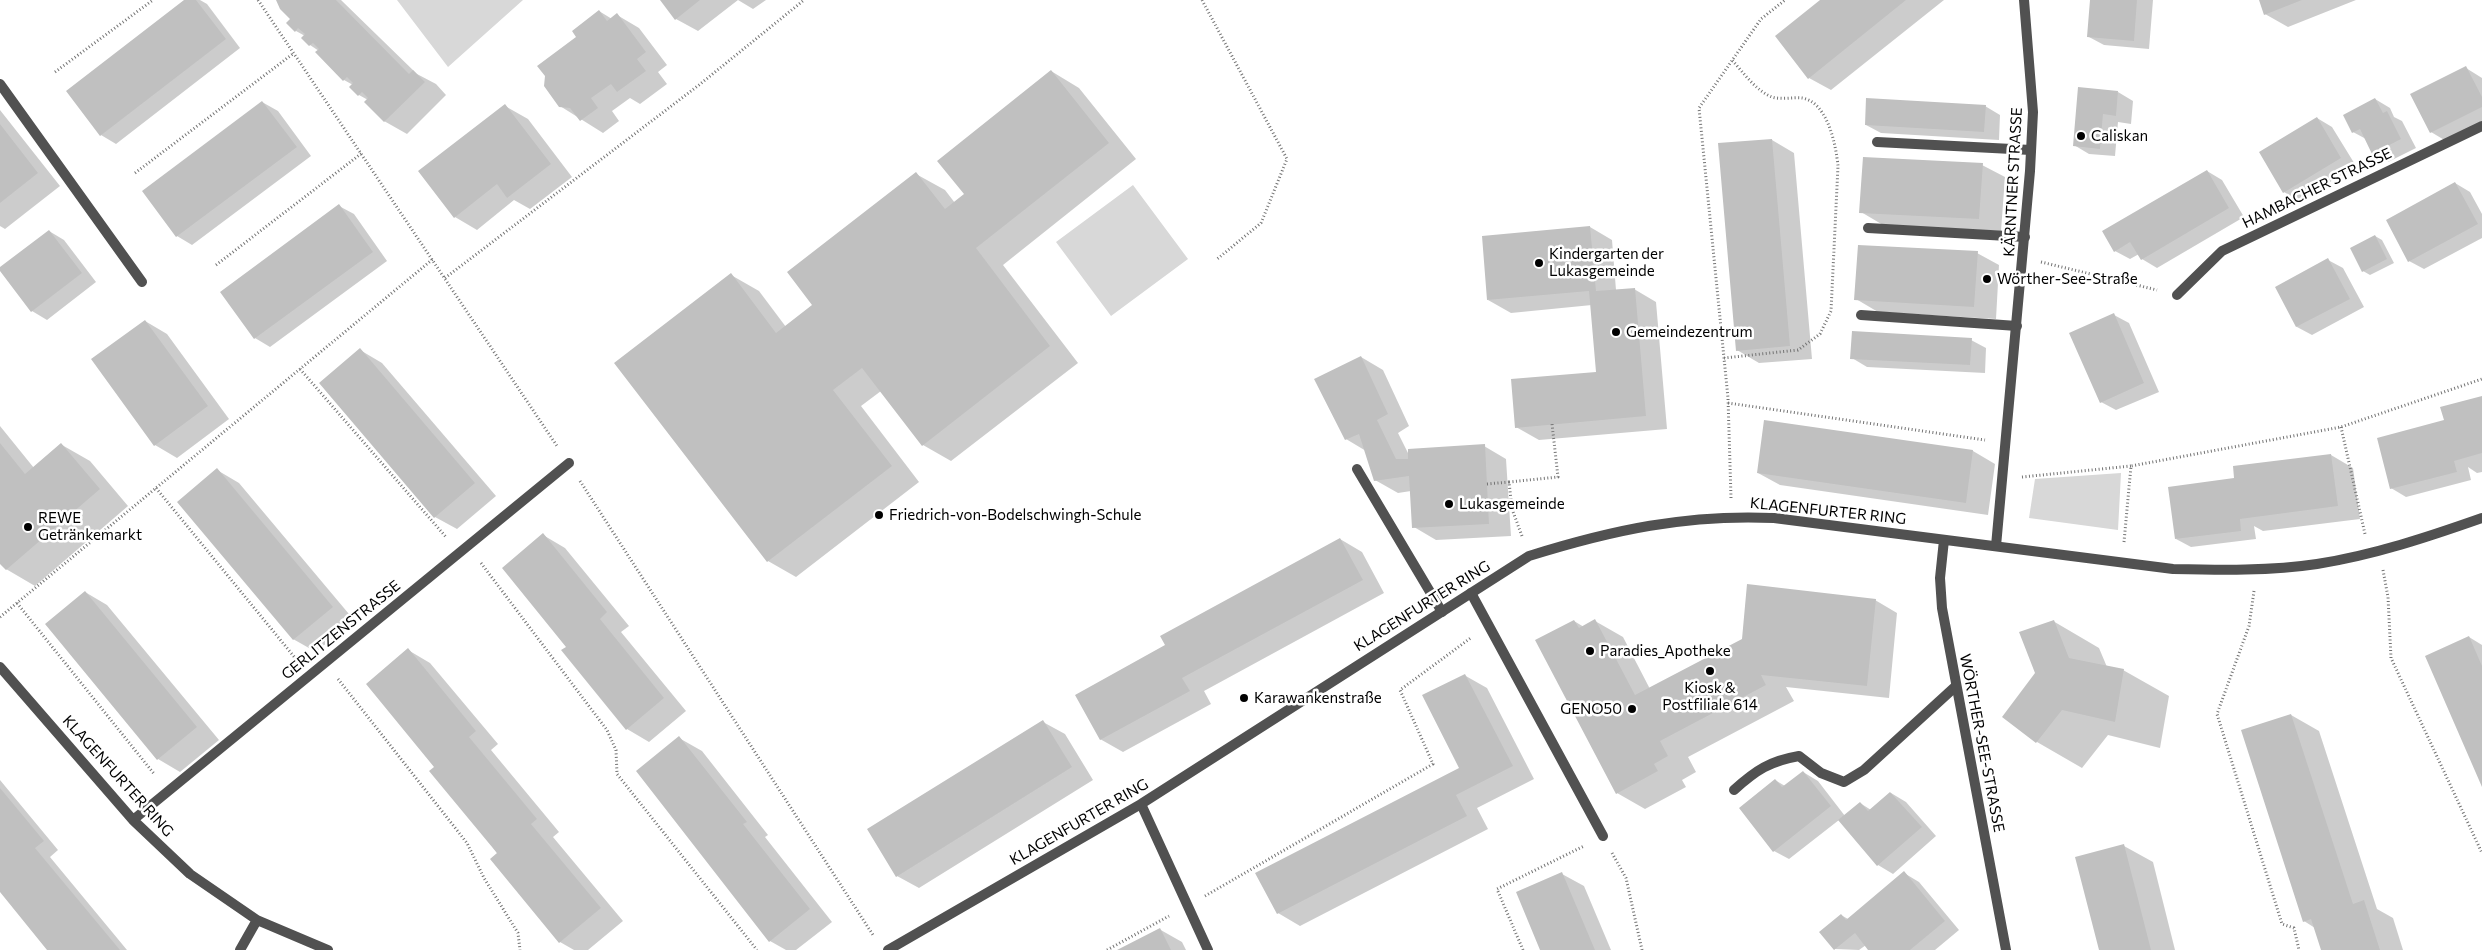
<!DOCTYPE html>
<html>
<head>
<meta charset="utf-8">
<style>
  body { margin:0 }
  canvas { display:block; background:#fff }
</style>
</head>
<body>
<canvas width="2482" height="950"></canvas>
<script>
const ctx = document.querySelector('canvas').getContext('2d');
ctx.lineJoin = 'round';
function fillPath(path, color) {
  ctx.fillStyle = color;
  ctx.fill(path, 'evenodd');
}
function strokePath(path, color, width, dash) {
  ctx.strokeStyle = color;
  ctx.lineWidth = width;
  ctx.lineCap = dash ? 'butt' : 'round';
  ctx.setLineDash(dash || []);
  ctx.stroke(path);
}
function drawText(font, color, halo, rows, align = 'center') {
  ctx.font = font + ' Commissioner,sans-serif';
  ctx.lineWidth = 5;
  ctx.setLineDash([]);
  ctx.textBaseline = 'middle';
  ctx.strokeStyle = halo;
  ctx.fillStyle = color;
  for (const [text, x, y, turn = 0] of rows) {
    ctx.save();
    ctx.translate(x, y);
    ctx.rotate((+turn || 0) * Math.PI / 180);
    ctx.textAlign = isNaN(turn) ? turn : align;
    if (halo) ctx.strokeText(text, 0, 0);
    ctx.fillText(text, 0, 0);
    ctx.restore();
  }
}
fillPath(new Path2D(`
  M397 0H523L448 67Z
  M1133 185 1188 259 1111 316 1056 242Z
  M2121 473 2118 530 2029 518 2035 479Z`), '#d8d8d8');
fillPath(new Path2D(`
  M186 0H200L207 4 240 48 116 144 101 135Z
  M278 0H341L417 74 436 84 446 95 407 134 384 121 368 100 359 95 353 85 344 80 319 51 310 45 303 38 305 36 296 31 292 19Z
  M662 0H766L753 9 738 0 698 31 676 19Z
  M1822 0H1944L1831 90 1809 78Z
  M2091 0H2153L2149 49 2104 45 2089 37Z
  M2260 0H2356L2288 27 2265 14Z
  M599 11 612 19 617 15 639 28 667 65 658 72 667 84 640 104 630 98 612 111 619 121 603 133 560 106 577 37Z
  M2466 68 2482 78V123L2446 141 2431 132Z
  M1051 71 1079 88 1136 159 1003 265 1078 363 951 461 923 445 881 391 861 406 919 482 796 577 768 561 731 275 759 291 786 327 814 305 916 174 945 190 955 203 966 195Z
  M2118 92 2133 101 2131 124 2118 122 2115 156 2089 154 2074 145Z
  M2375 99 2390 108 2394 117 2402 121 2416 148 2388 162 2373 153 2366 139 2353 132Z
  M262 102 278 111 311 156 192 245 177 236 143 191Z
  M505 106 528 119 572 177 530 209 514 200 477 230 455 217Z
  M1985 106 2000 115 1999 140 1881 133 1866 125Z
  M0 110 60 186 5 229 0 226Z
  M2317 118 2332 127 2356 166 2299 201 2284 192Z
  M1772 140 1794 153 1812 359 1759 363 1737 350Z
  M1982 165 2005 177 2001 231 1883 225 1861 212Z
  M2207 171 2222 180 2244 217 2157 268 2142 259 2139 254 2130 259 2115 251Z
  M2455 183 2470 192 2482 214V238L2424 269 2409 261Z
  M339 206 354 214 387 261 270 347 255 338Z
  M1590 227 1612 240 1616 290 1634 289 1656 302 1667 429 1539 440 1516 427 1597 373 1592 305 1511 313 1488 300Z
  M49 231 64 240 96 282 47 320 32 311 0 269Z
  M2375 236 2382 240 2394 263 2370 275 2363 271Z
  M1977 253 1999 265 1996 319 1878 312 1856 299Z
  M2328 260 2343 268 2364 307 2312 335 2297 327 2277 287Z
  M2114 315 2129 323 2159 392 2116 410 2101 402Z
  M145 321 167 334 229 419 177 458 155 445Z
  M1971 340 1986 348 1985 373 1867 367 1852 358Z
  M360 350 382 363 496 496 457 529 435 517Z
  M1361 357 1383 370 1409 426 1398 433 1409 455 1484 446 1506 459 1511 536 1436 540 1414 527 1411 491 1398 493 1375 480 1366 451 1346 439Z
  M2482 397V472L2477 473 2468 467 2471 480 2406 497 2391 488 2445 421Z
  M1765 422 1973 451 1995 464 1988 515 1780 485 1758 473Z
  M0 426 34 468 62 445 90 461 128 506 35 586 6 569 0 562Z
  M2331 455 2353 468 2360 519 2263 531 2254 526 2256 539 2191 547 2176 539 2234 479Z
  M217 470 239 483 354 620 316 652 293 639Z
  M543 535 565 548 629 626 621 632 686 711 649 742 627 729 568 647Z
  M1340 539 1362 552 1384 593 1204 691 1211 704 1123 752 1100 739 1167 646Z
  M85 592 107 605 219 740 180 772 158 759Z
  M1875 600 1897 613 1889 698 1786 687 1794 701 1688 757 1696 772 1682 780 1686 787 1645 809 1617 793 1574 621 1584 627 1595 621 1623 637 1650 689Z
  M2053 621 2099 648 2107 667 2123 670 2169 696 2160 748 2108 735 2082 768 2037 742V673Z
  M2469 637 2482 645V784Z
  M408 650 430 663 498 744 491 750 559 832 553 837 623 921 588 950H574L560 942 436 767Z
  M1464 675 1487 688 1534 779 1477 808 1488 829 1300 926 1278 913 1461 768Z
  M2291 715 2319 731 2377 909 2393 918 2403 950H2322L2315 928 2304 921Z
  M1043 722 1065 734 1093 780 919 888 897 876Z
  M679 738 702 751 768 835 765 837 832 922 796 950H786L770 941Z
  M1803 772 1818 781 1845 816 1860 803 1871 810 1891 793 1906 802 1936 836 1893 874 1878 865 1839 820 1789 859 1774 851 1775 780 1785 786Z
  M0 780 58 850 50 857 127 950H49L0 890Z
  M2124 846 2153 862 2175 950H2100Z
  M1904 873 1919 882 1959 930 1935 950H1870L1866 945 1859 950 1835 949 1841 915 1848 919Z
  M1562 874 1584 886 1611 950H1542Z
  M1159 929 1182 942 1186 950H1120Z`), '#0003');
fillPath(new Path2D(`
  M184 0H196L226 39 100 136 66 91Z
  M276 0H336L409 74 413 70 425 82 384 122 364 102 368 98 362 92 358 96 349 87 353 83 347 77 343 81 315 52 319 49 313 43 309 46 301 38 305 34 298 28 295 32 286 23 290 19 280 9Z
  M660 0H700L675 20Z
  M1820 0H1906L1808 79 1775 36Z
  M2090 0H2137L2134 41 2087 37Z
  M2259 0H2302L2264 15Z
  M599 10 607 21 617 13 646 52 637 59 646 71 617 92 611 84 591 98 598 108 580 121 570 108 559 107 544 86 545 76 537 66 576 37 572 31Z
  M2466 66 2482 97V107L2430 133 2410 94Z
  M1051 70 1109 143 976 248 1050 346 922 446 862 368 833 390 892 466 767 562 614 363 731 273 776 333 812 305 787 272 916 172 945 209 964 194 937 161Z
  M2078 87 2118 91 2116 116 2103 114 2100 149 2073 146Z
  M1866 98 1986 105 1984 132 1865 125Z
  M2375 98 2383 113 2387 111 2401 139 2372 154 2360 129 2352 133 2343 115Z
  M262 101 297 147 176 237 142 191Z
  M505 104 551 164 507 198 497 184 454 218 418 171Z
  M2317 117 2341 158 2283 193 2259 152Z
  M0 124 38 173 0 203Z
  M1772 139 1790 346 1736 351 1718 143Z
  M1863 157 1983 163 1979 219 1859 213Z
  M2207 170 2229 208 2141 260 2130 242 2114 252 2102 231Z
  M2455 182 2478 224 2408 262 2386 220Z
  M339 204 373 252 254 339 220 292Z
  M1590 226 1596 291 1635 288 1646 416 1515 428 1511 379 1596 372 1589 291 1487 300 1482 236Z
  M49 230 82 273 31 312 0 271V267Z
  M2375 235 2387 259 2362 272 2350 248Z
  M1858 245 1978 251 1974 307 1854 300Z
  M2328 258 2350 299 2296 327 2275 287Z
  M2114 313 2144 383 2100 403 2069 333Z
  M145 320 208 406 154 446 91 359Z
  M1852 331 1972 338 1970 365 1850 359Z
  M360 348 475 483 434 518 319 383Z
  M1361 356 1388 414 1377 420 1396 459H1408V449L1485 444 1489 524 1412 528 1409 476 1374 481 1359 434 1345 440 1314 379Z
  M2482 396V453L2454 461 2457 472 2390 489 2377 438 2444 420 2440 407Z
  M1764 420 1973 450 1966 503 1757 473Z
  M0 443 25 474 61 443 100 489 6 570 0 564Z
  M2331 454 2338 506 2240 519 2241 531 2175 539 2168 487 2234 478 2233 466Z
  M217 468 333 607 293 640 177 502Z
  M543 533 607 612 600 619 664 698 626 730 561 650 566 647 502 568Z
  M1340 538 1363 580 1182 678 1190 691 1100 740 1075 695 1165 645 1160 636Z
  M1747 584 1876 599 1867 686 1761 675 1766 685 1660 741 1668 756 1654 764 1658 771 1616 794 1535 640 1574 620 1579 628 1595 619 1635 695 1742 639Z
  M85 591 197 727 157 760 45 624Z
  M2054 620 2069 658 2124 669 2115 722 2062 710 2036 743 2002 717 2035 673 2019 632Z
  M2469 636 2482 666V787L2425 656Z
  M408 648 476 731 469 737 537 819 531 824 601 908 559 943 490 859 497 853 429 771 434 767 366 684Z
  M1465 674 1513 766 1456 795 1467 816 1277 914 1255 873 1459 768 1422 695Z
  M2291 714 2353 904 2364 900 2380 950H2321L2311 919 2303 922 2241 730Z
  M1043 720 1072 767 896 877 867 829Z
  M679 736 747 822 743 824 810 909 769 942 636 771Z
  M1803 771 1831 806 1773 852 1739 808 1775 779 1782 787Z
  M0 788 44 841 35 848 120 950H47L0 892Z
  M1890 792 1922 827 1877 866 1838 820 1860 802 1868 811Z
  M2124 844 2151 950H2099L2075 857Z
  M1904 871 1945 921 1910 950H1868L1855 933 1834 950 1819 932 1841 914 1846 920Z
  M1562 872 1595 950H1540L1516 892Z
  M1160 928 1171 950H1117Z`), '#c0c0c0');
strokePath(new Path2D(`
  M258 0 557 446
  M1202 0 1287 159 1261 223 1216 260
  M55 72 153 0
  M135 173 294 53
  M2041 262 2157 290
  M216 265 362 153
  M445 278 699 85 804 0
  M1724 358 1798 350 1820 334 1831 311 1838 166C1836 146 1828 102 1802 98 1793 97 1781 100 1772 97 1756 91 1743 72 1732 60
  M300 369 446 537
  M1728 403 1985 440
  M2341 427 2365 534
  M2022 477 2131 466
  M580 481 873 935
  M1509 482 1558 477 1552 424
  M1487 484 1509 482 1512 509 1522 536
  M156 488 296 659
  M1731 498 1728 398 1699 108 1761 19 1785 0
  M2124 542 2131 466 2341 427 2482 379
  M481 563 607 730 616 750 617 774 757 950
  M2383 570 2388 597 2391 658 2482 853
  M2254 591 2249 626 2217 714 2282 924 2294 928 2299 950
  M17 603 155 775
  M0 617 433 259
  M338 679 467 843 484 878 518 933 520 950
  M1612 853 1626 878 1642 950
  M1205 896 1433 764 1400 690 1472 637
  M1107 950 1169 916
  M1523 950 1497 889 1584 846`), '#737373', 3, [1, 2.5]);
strokePath(new Path2D(`
  M0 84 142 282
  M1877 142 2031 150
  M1868 228 2025 237
  M1861 315 2017 326
  M1357 469 1442 612
  M1471 593 1603 836
  M1734 790C1756 770 1770 761 1799 756L1821 773 1844 782 1864 770 1956 686`), '#515151', 10);
strokePath(new Path2D(`
  M2177 295 2222 251 2482 126
  M1944 540 1940 578 1942 608 2006 950
  M1996 546 2030 171 2033 112 2024 0
  M0 667 133 820 190 874 257 920 328 950
  M1141 804 1208 950
  M133 820 569 463
  M240 950 257 920
  M888 950 1141 804 1529 556C1612 530 1687 514 1774 518L2173 569C2220 570 2271 571 2317 564 2374 555 2428 537 2482 518`), '#515151', 10);
for (const [x, y, r, color] of [
  [2081,136,5,"#000"],
  [1539,263,5,"#000"],
  [1987,279,5,"#000"],
  [1616,332,5,"#000"],
  [1449,504,5,"#000"],
  [879,515,5,"#000"],
  [28,527,5,"#000"],
  [1590,651,5,"#000"],
  [1710,671,5,"#000"],
  [1244,698,5,"#000"],
  [1632,709,5,"#000"]
]) {
  const dot = new Path2D();
  dot.arc(x, y, r, 0, 2 * Math.PI);
  ctx.fillStyle = color;
  ctx.fill(dot);
  strokePath(dot, '#fff', 2);
}
drawText('15px', '#000', '#fff', [
  ["Caliskan",2091,136],
  ["Kindergarten der",1549,254],
  ["Lukasgemeinde",1549,271],
  ["Wörther-See-Straße",1997,279],
  ["Gemeindezentrum",1626,332],
  ["Lukasgemeinde",1459,504],
  ["Friedrich-von-Bodelschwingh-Schule",889,515],
  ["REWE",38,518],
  ["Getränkemarkt",38,535],
  ["Paradies_Apotheke",1600,651],
  ["Kiosk &",1710,688,"center"],
  ["Postfiliale 614",1710,705,"center"],
  ["Karawankenstraße",1254,698],
  ["GENO50",1622,709,"right"]
], 'left');
drawText('15px', '#000', '#fff', [
  ["KÄRNTNER STRASSE",2013,182,-87],
  ["HAMBACHER STRASSE",2317,188,-26],
  ["KLAGENFURTER RING",1828,511,6],
  ["KLAGENFURTER RING",1422,606,-32],
  ["GERLITZENSTRASSE",341,630,-39],
  ["WÖRTHER-SEE-STRASSE",1982,743,79],
  ["KLAGENFURTER RING",118,776,48],
  ["KLAGENFURTER RING",1079,822,-30]
]);
</script>
</body>
</html>
